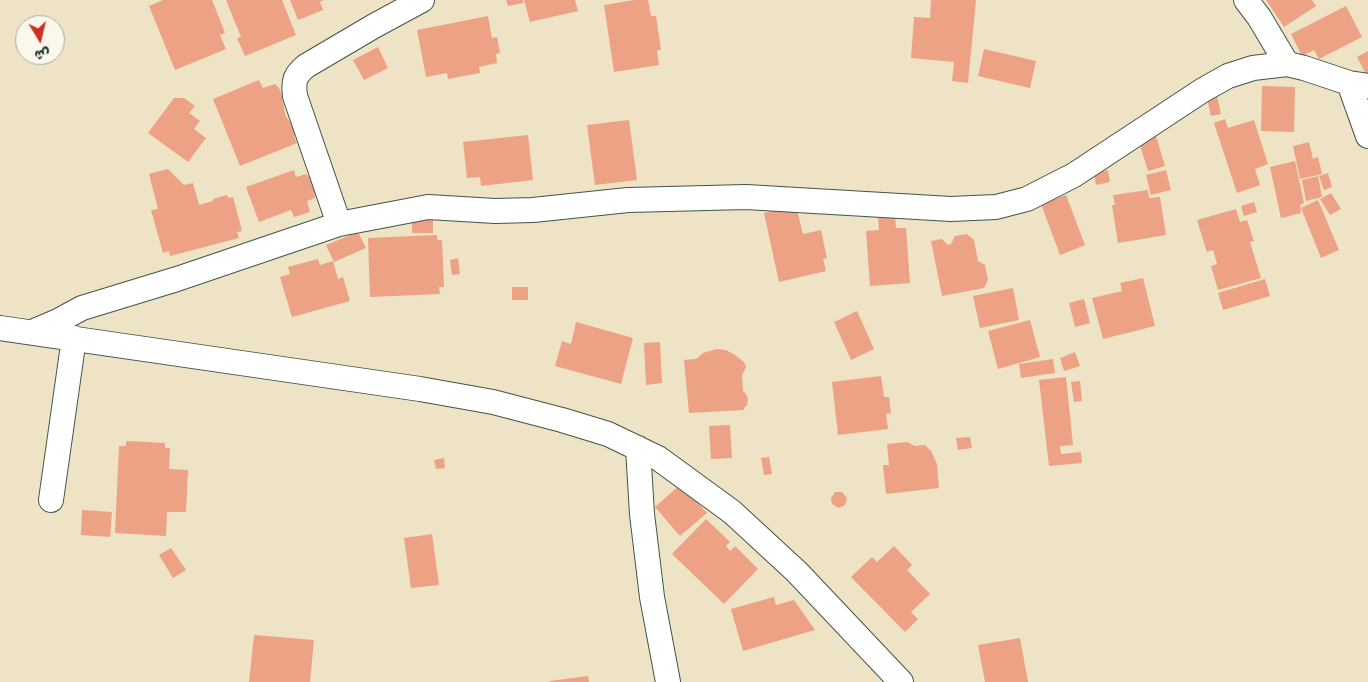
<!DOCTYPE html>
<html>
<head>
<meta charset="utf-8">
<style>
  body { margin:0 }
  #map { position:relative; width:1368px; height:682px; overflow:hidden; background:#eee3c4; font-family:Pangolin,"Playpen Sans Arabic",sans-serif }
  canvas { display:block }
  .north { position:absolute; left:15px; top:15px; width:50px; height:50px; box-sizing:border-box; background:#fbf7ec; border:1px solid #a3ada2; border-radius:50%; rotate:171deg; font-size:14px; font-weight:700; line-height:20px; text-align:center; color:#1f3d34 }
  .north::after { content:''; display:block; margin:auto; width:18px; height:22px; background:#c8321e; clip-path:polygon(50% 0,100% 100%,50% 72%,0 100%) }
</style>
</head>
<body>
<div id="map">
<canvas width="1368" height="682"></canvas>
<div class="north">ش</div>
</div>
<script>
const ctx = document.querySelector('canvas').getContext('2d');
ctx.lineJoin = 'round';
function fillPath(path, color) {
  ctx.fillStyle = color;
  ctx.fill(path, 'evenodd');
}
function strokePath(path, color, width, dash) {
  ctx.strokeStyle = color;
  ctx.lineWidth = width;
  ctx.lineCap = dash ? 'butt' : 'round';
  ctx.setLineDash(dash || []);
  ctx.stroke(path);
}
fillPath(new Path2D(`
  M163 0H212L225 33 220 35 226 49 175 70 149 6Z
  M226 0H282L296 35 245 56 237 38 241 37Z
  M290 0H324L320 2 323 10 298 20Z
  M506 0H523V3L508 6Z
  M524 0H575L578 11 530 22Z
  M634 0H648L651 16H656L661 50H657L659 65 614 72 604 5Z
  M931 0H976L968 83 952 81 954 62 911 58 914 17 930 18Z
  M1266 0H1312L1316 6 1284 27Z
  M1346 6 1362 37 1319 59 1314 50 1302 56 1291 34Z
  M488 16 492 38 497 37 500 53 496 54 497 63 479 67 480 73 448 79 447 73 426 77 417 30Z
  M378 47 388 68 364 80 353 60Z
  M984 49 1036 61 1030 88 978 76Z
  M1368 51V78L1357 57Z
  M259 80 263 88 275 84 279 88 282 96 283 103 286 117 294 127 295 131 294 137 297 143 240 166 213 99Z
  M1262 86 1295 87 1294 132 1261 131Z
  M1217 96 1221 114 1211 116 1207 98Z
  M174 98H184L195 106 189 113 200 121 194 129 206 138 188 162 148 133Z
  M1225 119 1228 128 1254 120 1268 164 1255 169 1260 185 1237 193 1214 123Z
  M629 120 637 180 595 185 587 125Z
  M528 135 533 180 481 186 480 177 467 178 463 142Z
  M1156 136 1165 166 1148 171 1139 142Z
  M1309 142 1313 159 1318 157 1322 174 1300 179 1293 146Z
  M1295 161 1304 203 1300 205 1301 213 1281 218 1270 167Z
  M168 169 184 185 193 183 199 205 213 201V199L227 195 228 198 233 197 242 231 237 232 239 238 170 256 169 251 163 253 151 210 158 209 149 174Z
  M294 170 296 177 306 174 310 178 314 187 315 198 307 201 310 212 294 217 291 210 259 222 246 187Z
  M1108 170 1110 182 1096 185 1094 173Z
  M1166 170 1171 190 1151 195 1146 175Z
  M1328 173 1332 187 1324 190 1319 176Z
  M1318 176 1322 197 1306 201 1302 180Z
  M1148 190 1149 198 1160 197 1166 235 1118 243 1112 205H1115L1113 195Z
  M1331 193 1341 209 1330 215 1320 199Z
  M1066 195 1085 245 1060 255 1041 204Z
  M1318 200 1339 250 1321 258 1301 208Z
  M1254 202 1257 212 1244 216 1241 206Z
  M796 206 803 234 821 230 827 258 823 259 826 271 779 282 764 213Z
  M1236 209 1240 222 1247 220 1254 241 1250 242 1261 278 1218 290 1211 266 1217 264 1213 250 1207 252 1197 220Z
  M412 216 433 217V233H412Z
  M895 216 896 228H906L910 283 870 286 866 231 879 230 878 217Z
  M358 232 366 248 334 262 326 245Z
  M967 234 974 240 978 261 985 265 988 280 984 288 942 296 931 241 942 239 948 245 951 244 955 236Z
  M437 235V240H442L444 287H439L440 294 370 297 368 238Z
  M458 258 460 274 452 275 450 260Z
  M318 259 320 265 333 261 338 279 343 277 350 301 292 317 280 277 290 274 288 267Z
  M1143 278 1155 326 1103 339 1092 298 1122 291 1120 283Z
  M1265 279 1270 296 1223 310 1218 293Z
  M512 287H528V300H512Z
  M1013 288 1019 320 980 328 973 296Z
  M1084 299 1090 323 1075 327 1069 303Z
  M857 311 874 349 851 360 834 322Z
  M1030 320 1040 357 998 369 988 331Z
  M576 322 633 338 621 384 555 366 562 341 571 344Z
  M660 342 662 383 646 385 644 343Z
  M717 349 726 350 735 355 744 362 746 367 742 375 743 391 746 394 748 399 747 405 744 408V410L689 413 684 360 696 359 703 353Z
  M1075 352 1080 366 1064 371 1060 358Z
  M1053 359 1055 373 1021 378 1019 364Z
  M881 376 884 397H889L891 413 886 414 888 429 838 435 832 382Z
  M1066 377 1073 445 1060 446 1061 454 1081 452 1082 463 1049 466 1039 380Z
  M1080 381 1082 401 1074 402 1071 382Z
  M730 425 732 458 711 459 709 426Z
  M970 437 972 448 958 450 956 438Z
  M126 441 165 443V448H170L169 469 188 470 186 512H167L166 536 115 533 119 446H126Z
  M907 442 915 446 925 445 931 451 937 464 939 488 886 494 883 465H889L887 444Z
  M769 457 772 474 764 475 761 458Z
  M444 458 445 468 436 469 434 460Z
  M681 484 707 513 680 536 655 507Z
  M835 492H842L847 498 845 505 839 508 832 504 831 498Z
  M82 510 112 512 110 537 81 535Z
  M706 519 730 542 726 546 730 551 735 546 758 569 724 604 672 554Z
  M432 534 439 585 411 588 404 538Z
  M894 546 912 565 907 570 930 594 911 612 918 619 905 632 851 577 872 557 877 562Z
  M171 548 186 570 173 578 159 555Z
  M774 597 776 605 794 600 815 630 743 651 731 609Z
  M254 635 314 640 310 682H249Z
  M1020 638 1028 682H985L978 645Z
  M588 676 589 682H550V681Z`), '#eda285');
const minor = new Path2D(`
  M1246 0 1259 17 1287 64
  M1349 83 1368 136
  M339 224 295 96C293 81 295 75 306 66L374 26 422 0
  M0 328 420 389 493 402 562 420 608 434 658 458 732 512 797 572 901 682
  M32 332 58 321 82 308 177 279 339 224 428 207 495 211 533 210 628 200 746 197 951 209 996 207 1027 199 1074 175 1203 90 1228 76 1253 68 1287 64 1304 68 1349 83 1368 86
  M638 448 642 514 652 597 668 682
  M51 500 74 338`);
strokePath(minor, '#3e564a', 26);
strokePath(minor, '#fff', 24);
</script>
</body>
</html>
